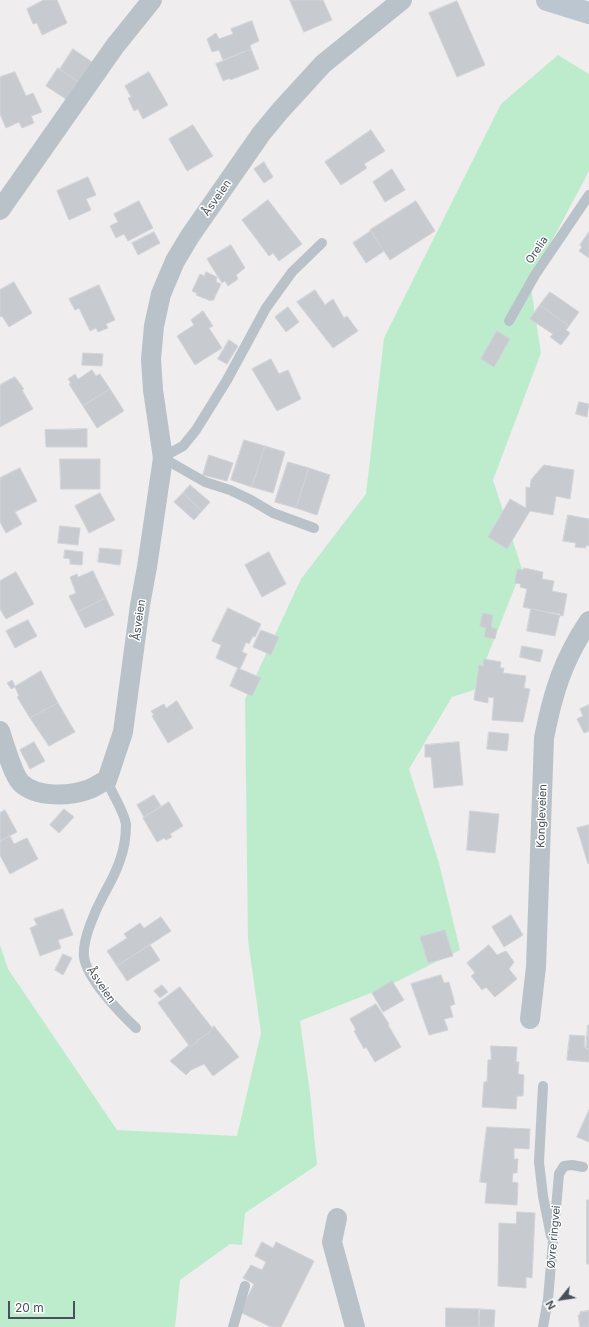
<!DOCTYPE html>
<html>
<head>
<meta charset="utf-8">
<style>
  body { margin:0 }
  #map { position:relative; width:589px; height:1327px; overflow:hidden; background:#efeded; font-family:Inter,sans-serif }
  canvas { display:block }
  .north { position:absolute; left:541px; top:1279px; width:40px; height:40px; -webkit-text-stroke:3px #fff; paint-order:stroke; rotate:240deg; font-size:11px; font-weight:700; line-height:16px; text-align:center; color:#465159 }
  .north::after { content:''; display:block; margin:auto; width:14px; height:18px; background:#465159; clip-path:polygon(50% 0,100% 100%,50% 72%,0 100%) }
  .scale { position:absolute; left:8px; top:1301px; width:67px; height:18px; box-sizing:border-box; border:2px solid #465159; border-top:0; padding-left:5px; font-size:12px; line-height:14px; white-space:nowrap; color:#465159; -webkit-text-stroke:3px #fff; paint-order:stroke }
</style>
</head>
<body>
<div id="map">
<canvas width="589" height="1327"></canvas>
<div class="north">N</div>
<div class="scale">20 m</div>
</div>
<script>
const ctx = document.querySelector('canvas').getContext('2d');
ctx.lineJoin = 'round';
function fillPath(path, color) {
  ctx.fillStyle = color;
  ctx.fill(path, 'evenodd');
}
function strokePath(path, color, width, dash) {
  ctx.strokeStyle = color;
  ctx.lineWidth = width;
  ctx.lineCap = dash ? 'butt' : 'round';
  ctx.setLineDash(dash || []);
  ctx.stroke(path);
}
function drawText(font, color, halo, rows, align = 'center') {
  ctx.font = font + ' Inter,sans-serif';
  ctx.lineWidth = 3;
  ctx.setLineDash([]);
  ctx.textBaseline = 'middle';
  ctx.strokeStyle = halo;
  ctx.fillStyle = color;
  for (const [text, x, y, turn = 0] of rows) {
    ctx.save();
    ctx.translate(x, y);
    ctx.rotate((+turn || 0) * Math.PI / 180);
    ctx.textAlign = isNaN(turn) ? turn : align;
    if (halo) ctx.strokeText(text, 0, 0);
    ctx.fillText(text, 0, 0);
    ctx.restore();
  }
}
fillPath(new Path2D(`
  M558 55 589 74V171L530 282 541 353 493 480 522 569 474 690 452 697 409 769 439 863 460 950 386 987 300 1021 310 1093 317 1165 245 1213 242 1245 230 1244 180 1280 175 1327H0V945L8 969 117 1130 237 1136 261 1033 248 940 245 699 301 579 366 494 384 338 501 104Z`), '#bdeccd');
const building = new Path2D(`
  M44 0H57L67 23 42 35 37 23 33 24 27 9Z
  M290 0H323L332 20 304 32Z
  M457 1 485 65 457 77 429 13Z
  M252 21 259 41 250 45 251 49 223 60 219 50 212 52 207 39 216 33 219 39 233 34 231 29Z
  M73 49 92 62 78 82 60 69Z
  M251 49 259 69 230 80V78L223 81 216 64Z
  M58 68 78 82 66 99 46 86Z
  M15 72 26 96 33 93 42 112 31 116 34 123 22 128 19 122 6 128 0 114V77Z
  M149 72 168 105 143 119 138 109 134 111 128 98 131 97 125 86Z
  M193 125 213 156 187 171 169 139Z
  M371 130 385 151 364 164 367 168 341 185 325 162Z
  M264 162 273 177 264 183 254 169Z
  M392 169 405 190 385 202 373 182Z
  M88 177 96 195 86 199 91 210 69 220 57 191Z
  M268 200 302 244 279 261 273 253 269 256 242 220Z
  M139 201 153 228 128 241 124 234 116 238 110 226 118 222 114 214Z
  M416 201 435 231 390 260 370 230Z
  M371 231 384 251 366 263 353 243Z
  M154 232 160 243 138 255 132 243Z
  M589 232V258L579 251 582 247 580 245Z
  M231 245 245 268 236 275 238 279 228 286 225 281 222 283 207 259Z
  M206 272 217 277 216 282 221 284 213 301 212 299 211 301 196 295 197 293 192 291 200 274 204 276Z
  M14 282 32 313 9 327 2 316 0 317V290Z
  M99 285 115 320 106 324 108 328 98 332 96 328 90 331 79 308 75 310 69 299Z
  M315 290 325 305 333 299 344 318 347 316 358 331 333 348 297 302Z
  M550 292 579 312 569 326 540 305Z
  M540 305 569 326 566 330 570 333 561 345 550 337 553 334 530 319Z
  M288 307 299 322 286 332 275 317Z
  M203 311 213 326 209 328 222 348 195 365 177 336 194 325 191 320Z
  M497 331 510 339 494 367 481 359Z
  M229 340 238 346 227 364 218 359Z
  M83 353 103 354 102 366 82 365Z
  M271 359 279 374 288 370 301 399 277 411 252 369Z
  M92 370 96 376 100 374 110 389 83 406 69 384 71 383 68 379 75 374 78 379Z
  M15 377 24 389 22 390 33 409 0 427V385Z
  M110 389 124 411 97 428 83 406Z
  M579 402 589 404 587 417 576 414Z
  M87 429V447H46L45 430Z
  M244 440 265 446 252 487 231 480Z
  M265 446 285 452 273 493 252 487Z
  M209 455 233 463 227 481 203 475Z
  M60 459H100V489H61Z
  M288 462 309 468 296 508 275 502Z
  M544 465 574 470 570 499 556 496 553 515 530 511 507 549 488 537 510 499 526 508V487L530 488 531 480Z
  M20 468 37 501 15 512 22 524 6 533 0 522V478Z
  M309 468 330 475 317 515 296 508Z
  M190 485 210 502 202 511 183 493Z
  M100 493 115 520 89 533 75 506Z
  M183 493 202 511 194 520 174 502Z
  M568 515 589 519V546L586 545V548L575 547 576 543 563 541Z
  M60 526 80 528 78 545 58 543Z
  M100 548 122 550 120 565 98 562Z
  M65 550 83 552 82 565 70 564V559L64 558Z
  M269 552 286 584 262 597 245 565Z
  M524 568 543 572 542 579 554 581 552 591 567 594 563 616 523 607 527 589 520 587 521 584 515 583 517 569 523 570Z
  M93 571 106 598 77 612 69 596 76 593 70 577 77 574 78 577Z
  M16 572 34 604 6 619 0 609V581Z
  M106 598 114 615 85 628 77 612Z
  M228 608 261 624 255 637 253 636 249 644 246 642 242 652 247 654 240 669 216 658 221 645 212 641Z
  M531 609 560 614 555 636 527 631Z
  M483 613 493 615 491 627 497 629 495 639 484 637 486 628 480 626Z
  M28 620 37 636 15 648 6 631Z
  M261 630 279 637 271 655 253 647Z
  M522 646 543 650 540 662 520 657Z
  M484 659 501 662 500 668H504L503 673 526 676 524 688 530 689 523 722 492 720 494 698 488 697V703L474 700 479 665 483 666Z
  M238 668 261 678 252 696 230 686Z
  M41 671 58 703 30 718 17 697 19 696 15 687 11 689 7 683 12 680 15 686Z
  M177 701 193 728 168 743 152 716 154 715 151 711 164 704 166 708Z
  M58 703 75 732 49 746 30 718Z
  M589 705V731L584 733 577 719 583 716 580 709Z
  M489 732 509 734 507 751 487 749Z
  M34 742 45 761 30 769 20 750Z
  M459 742 463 785 434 788 431 757H425V745Z
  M154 795 161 806 144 817 137 805Z
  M169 802 183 826 170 834 172 837 166 840 164 838 157 842 143 818Z
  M64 809 74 817 59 833 50 825Z
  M5 810 17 832 0 841V813Z
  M470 811 499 814 495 853 467 850Z
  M589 825V863L588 864 577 828Z
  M10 836 14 844 27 838 38 859 10 874 0 855V841Z
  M63 909 73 935 58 940 61 948 40 956 30 928 37 925 34 919Z
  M511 915 523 935 504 947 492 927Z
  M161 917 171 931 117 966 107 951 127 938 124 934 140 923 144 928Z
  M445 930 453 956 428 963 420 937Z
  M150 945 160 960 127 981 117 966Z
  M489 945 497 955 506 951 514 962 509 969 517 979 495 997 486 987 482 990 471 976 475 973 467 963Z
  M63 954 72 958 63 975 55 970Z
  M441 975 444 983 449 982 455 1004 450 1006 453 1017 444 1019 448 1030 429 1035 411 984Z
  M392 981 404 1000 383 1012 372 993Z
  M162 985 168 992 160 998 154 991Z
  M180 987 213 1029 190 1047 158 1003Z
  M376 1004 389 1024 388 1025 401 1047 375 1062 366 1047 364 1049 354 1031 356 1030 350 1019Z
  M588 1025H589V1049H586Z
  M214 1026 239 1057 213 1076 204 1064 191 1070 186 1075 170 1061 189 1045 190 1047 213 1029 212 1028Z
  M570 1035 585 1036 584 1047 589 1049V1062L567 1060Z
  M491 1046 517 1047 516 1062H519L518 1074 524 1075 523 1096H517L516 1109 482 1107 484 1082H487L488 1060H491Z
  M589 1110V1142L577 1137Z
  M487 1127 530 1129 529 1149 514 1148V1159H518L517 1173H513L512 1182 518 1183 517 1205 485 1203 487 1183 480 1182Z
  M587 1200H589V1264H587Z
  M517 1212 535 1213 532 1278 526 1277V1288L498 1286 499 1223 516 1224Z
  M262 1242 273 1248 276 1242 314 1261 281 1327H271L240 1312 254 1284 243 1278 251 1265 262 1270 266 1262 255 1256Z
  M446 1308 480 1309 479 1327H446Z
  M479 1309 495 1310 494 1327H479Z
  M589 1311V1327H580L578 1315H580V1312Z`);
fillPath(building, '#c7cacf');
strokePath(building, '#d1d3d8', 1);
strokePath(new Path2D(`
  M509 321 535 275 589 195
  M163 454 172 452 183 446 196 430 227 380 266 308 292 272 322 243
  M163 458 205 482 230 490 251 500 273 513 314 528
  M107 780C111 793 125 812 126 825 126 851 117 871 104 894 96 909 82 939 84 957 87 979 120 1013 136 1028
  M543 1086 539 1162 543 1196 551 1236
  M233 1327 245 1286
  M543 1327 548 1299 559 1174 564 1166 572 1165 583 1167`), '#b9c2c9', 10);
strokePath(new Path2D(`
  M0 210 115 46 152 0
  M0 731C4 743 13 775 21 783 37 798 69 796 87 790 94 788 100 783 107 780L123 732 140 605 147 567 163 458 153 390 151 359 154 326 161 294 175 261 190 236 261 134 280 111 323 64 402 0
  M530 1019 536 967 544 738C553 692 563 660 589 621
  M337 1218 332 1242 355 1327`), '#b9c2c9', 20);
strokePath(new Path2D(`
  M547 0 589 13`), '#bbc6d0', 22);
drawText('11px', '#465159', '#fff', [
  ["Åsveien",217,198,-55],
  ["Orelia",537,250,-56],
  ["Åsveien",139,620,-82],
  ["Kongleveien",542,816,-88],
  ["Åsveien",101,985,56],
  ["Øvre ringvei",554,1237,-85]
]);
</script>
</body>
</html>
